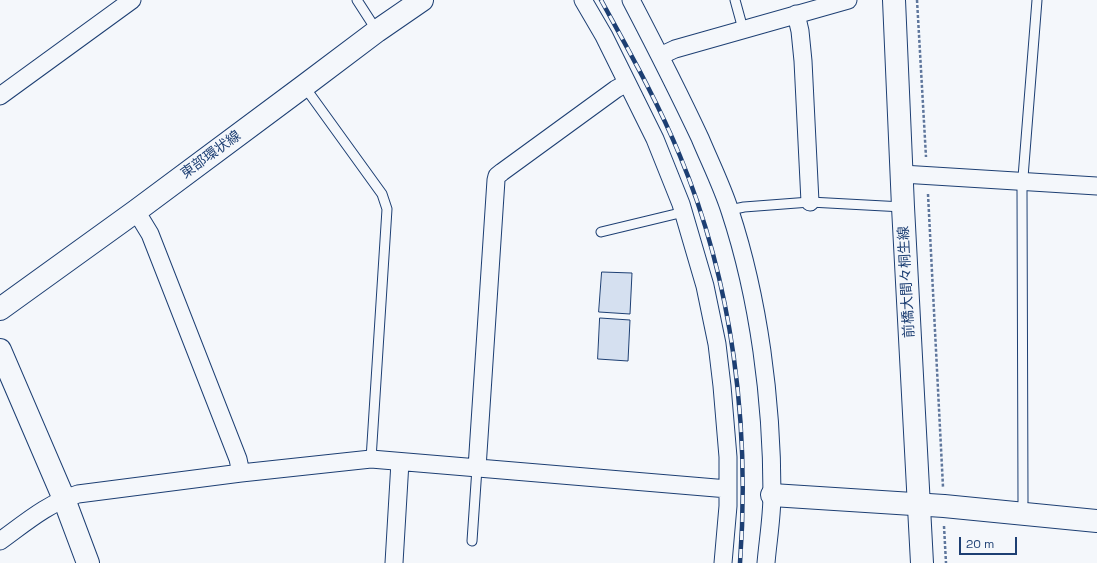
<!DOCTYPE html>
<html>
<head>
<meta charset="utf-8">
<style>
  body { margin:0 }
  #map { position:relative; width:1097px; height:563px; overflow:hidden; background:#f4f7fb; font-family:"Space Grotesk",sans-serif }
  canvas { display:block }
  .scale { position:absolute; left:959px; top:537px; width:58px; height:18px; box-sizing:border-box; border:2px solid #1d3f73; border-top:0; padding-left:5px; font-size:12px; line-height:14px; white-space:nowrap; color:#1d3f73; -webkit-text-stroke:3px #f4f7fb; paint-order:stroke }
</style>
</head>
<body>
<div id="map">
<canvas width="1097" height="563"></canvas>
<div class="scale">20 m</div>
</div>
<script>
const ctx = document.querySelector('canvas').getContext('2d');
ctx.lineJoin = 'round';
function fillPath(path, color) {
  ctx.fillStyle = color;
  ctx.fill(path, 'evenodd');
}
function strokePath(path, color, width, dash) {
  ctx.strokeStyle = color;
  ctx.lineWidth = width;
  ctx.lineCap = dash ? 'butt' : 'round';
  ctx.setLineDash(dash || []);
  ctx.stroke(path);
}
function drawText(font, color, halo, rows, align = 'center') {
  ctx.font = font + ' "Space Grotesk","Noto Sans JP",sans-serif';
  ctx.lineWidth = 3;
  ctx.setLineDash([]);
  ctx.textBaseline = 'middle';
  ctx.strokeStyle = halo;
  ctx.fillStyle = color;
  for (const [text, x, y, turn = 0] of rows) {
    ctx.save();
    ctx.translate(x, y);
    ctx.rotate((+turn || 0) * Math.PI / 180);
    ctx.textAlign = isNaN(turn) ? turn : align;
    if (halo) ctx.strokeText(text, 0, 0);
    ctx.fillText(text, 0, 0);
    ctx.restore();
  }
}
const building = new Path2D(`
  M602 272 632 273 630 314 599 312Z
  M600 318 630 320 628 361 598 359Z`);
fillPath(building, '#d5e0f0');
strokePath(building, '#1d3f73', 1);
const service = new Path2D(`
  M357 0 377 31
  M735 0 743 29
  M304 86 382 194 387 209 371 459
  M730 210 744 207 810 202 903 207
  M601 232 684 212
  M1022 514 1023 501 1022 190 1037 0
  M472 541 477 468`);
const minor = new Path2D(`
  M583 0 604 36 655 139 681 204 705 286 717 344 722 386 728 457V506L723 563
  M631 0C655 46 678 91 700 138 710 162 722 186 730 211 759 299 772 401 772 494 772 517 768 540 766 563
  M796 14 800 31 803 61 810 202
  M660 56 675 49 848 0
  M0 96 132 0
  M902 174 1097 186
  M136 211 150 234 238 459 241 473
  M477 468 496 180 497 176 502 172 616 89 627 83
  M0 541C25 523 48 503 78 494L241 473 371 459 728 489
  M394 563 400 462`);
const tertiary = new Path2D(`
  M0 309 136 211 304 86 377 31 422 0
  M0 350 64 499 88 563
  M772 495 944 506 1097 521`);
const primary = new Path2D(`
  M894 0 903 207 922 563`);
strokePath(service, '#1d3f73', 11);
strokePath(minor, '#1d3f73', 19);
strokePath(tertiary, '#1d3f73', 24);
strokePath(primary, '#1d3f73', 24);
strokePath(new Path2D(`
  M917 0 926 157
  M928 194 943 487
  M944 526 946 563`), '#5e769c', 2.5, [3, 2]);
strokePath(service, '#f4f7fb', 9);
strokePath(minor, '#f4f7fb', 17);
strokePath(tertiary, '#f4f7fb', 22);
strokePath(primary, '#f4f7fb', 22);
const rail = new Path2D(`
  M601 0C629 51 658 102 680 156 733 284 750 426 740 563`);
strokePath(rail, '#1d3f73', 4.5);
strokePath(rail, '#f4f7fb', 3, [9]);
drawText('14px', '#1d3f73', '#f4f7fb', [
  ["東部環状線",211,155,-36],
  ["前橋大間々桐生線",907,282,-93]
]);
</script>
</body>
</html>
